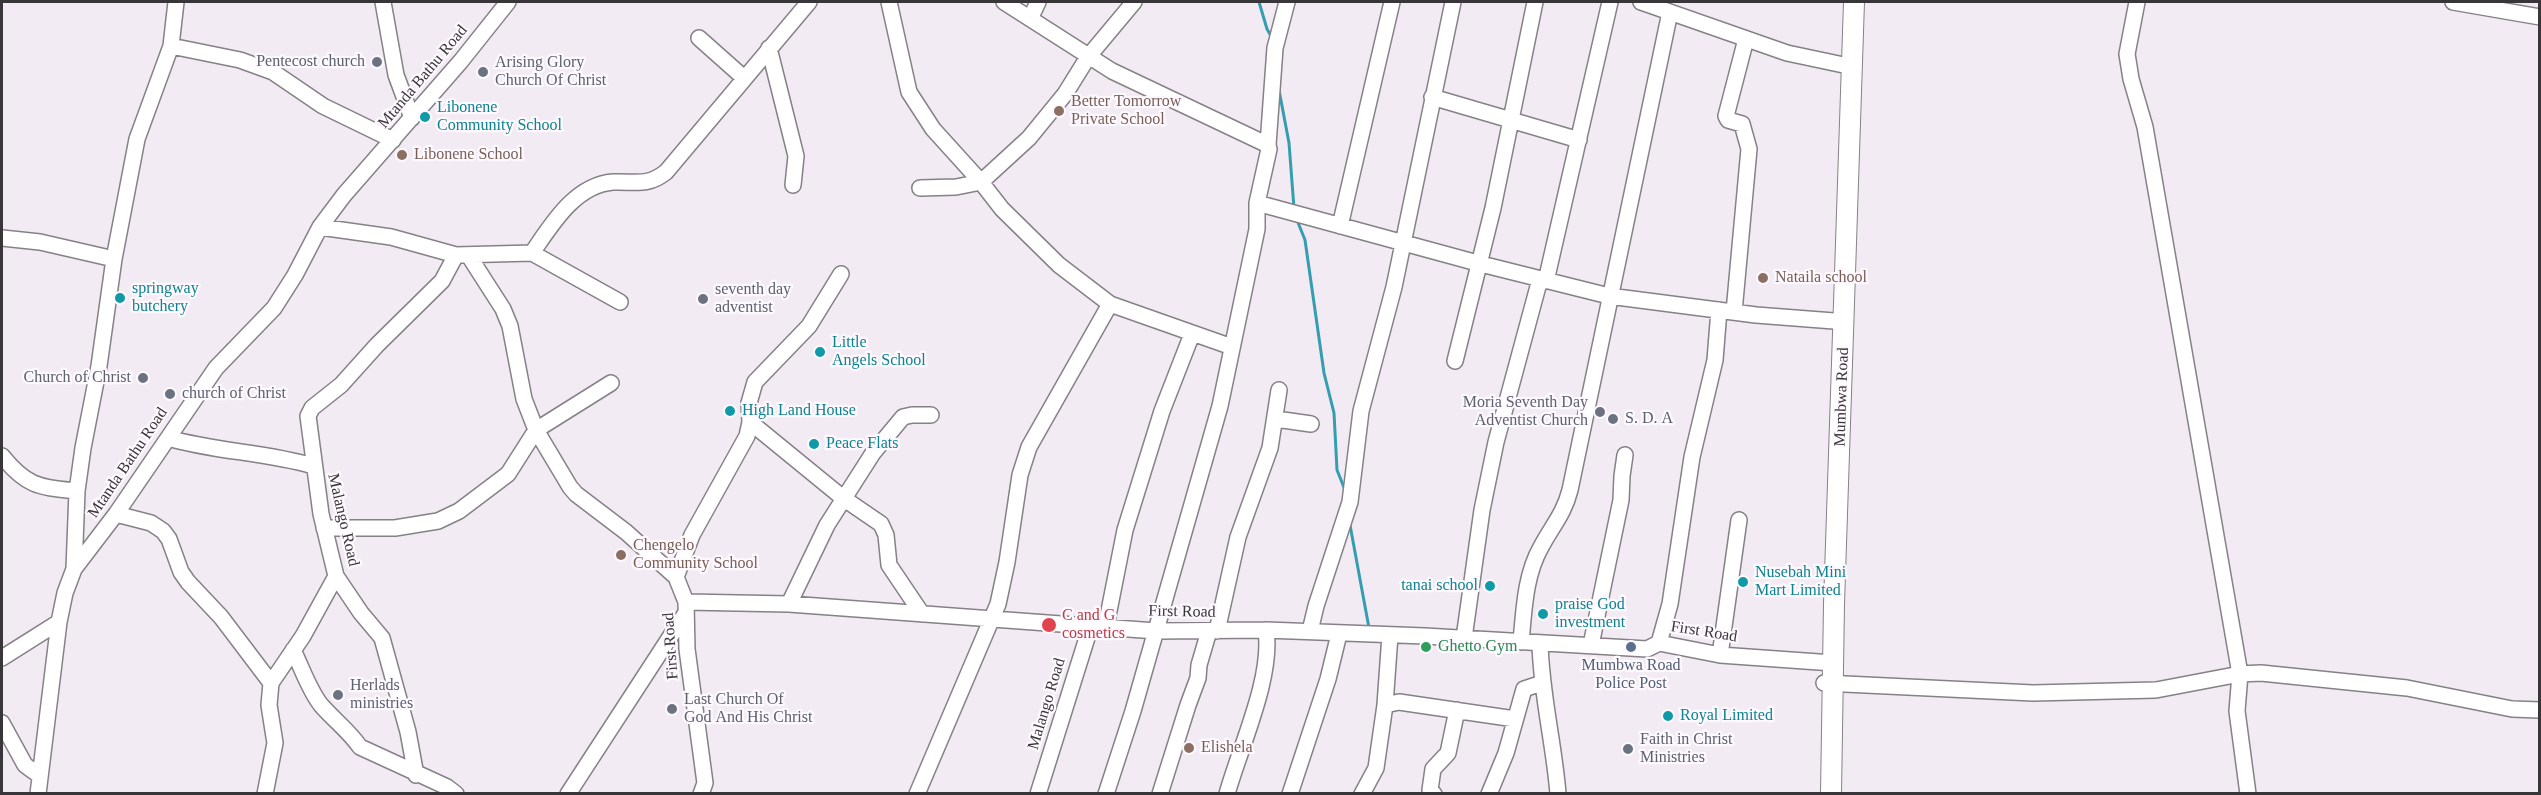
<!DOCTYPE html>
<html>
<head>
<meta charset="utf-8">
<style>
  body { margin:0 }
  #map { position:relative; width:2541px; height:795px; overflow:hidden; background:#f2ebf3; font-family:Georgia,serif }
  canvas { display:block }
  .frame { position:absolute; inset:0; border:3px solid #393639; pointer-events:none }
</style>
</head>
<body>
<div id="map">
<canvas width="2541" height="795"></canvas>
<div class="frame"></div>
</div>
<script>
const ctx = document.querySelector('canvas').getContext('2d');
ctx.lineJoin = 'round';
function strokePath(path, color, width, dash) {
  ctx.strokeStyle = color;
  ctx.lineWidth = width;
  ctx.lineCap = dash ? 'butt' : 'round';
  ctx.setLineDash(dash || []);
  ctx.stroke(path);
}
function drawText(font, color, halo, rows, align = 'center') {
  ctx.font = font + ' Georgia,serif';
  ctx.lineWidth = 4.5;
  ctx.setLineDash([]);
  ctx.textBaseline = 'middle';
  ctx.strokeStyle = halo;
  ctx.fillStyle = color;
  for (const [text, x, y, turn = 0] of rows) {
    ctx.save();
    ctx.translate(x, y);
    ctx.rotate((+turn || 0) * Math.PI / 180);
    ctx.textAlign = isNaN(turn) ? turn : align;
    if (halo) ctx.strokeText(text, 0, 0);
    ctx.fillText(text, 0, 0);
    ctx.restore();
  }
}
strokePath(new Path2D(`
  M1259 2 1267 29 1271 36
  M1279 90 1289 143 1294 208
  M1297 220 1305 240 1324 373 1334 413 1337 470 1345 490
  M1350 525 1369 628`), '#349eb0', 3);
const minor = new Path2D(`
  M383 2 396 75 412 118
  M889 2 909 92 933 129 981 182 1002 209 1059 265 1110 304
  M1004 2 1112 71 1268 145
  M1641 2 1787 53 1853 67
  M2137 2 2127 54 2131 79 2145 127 2240 674 2237 711 2248 794
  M2453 2 2540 17
  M1031 17 1038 2
  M699 38 744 78
  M171 46 240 60 273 72 323 106 393 140
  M769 48 796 156 793 185
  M1432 97 1579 140
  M920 188 956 187 981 182 1029 138 1065 94 1088 57 1134 2
  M1257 203 1481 264 1609 296 1756 315 1834 321
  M1340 226 1392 2
  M320 227 391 237 456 255 532 253 620 302
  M2 238 40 242 114 259
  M532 253C552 224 575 185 613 182 635 181 647 187 666 172L809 2
  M469 256 503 309 510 326 524 399 536 430 570 487 576 494 626 532 676 577 686 602
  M1546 281 1610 2
  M1734 312 1749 149 1742 124 1728 120 1726 116 1746 39
  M1455 361 1493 208 1535 2
  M1276 419 1311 424
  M750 422 843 498 881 524 886 535 889 565 922 614
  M168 438C216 452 266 452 313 466
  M2 456C27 487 39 487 77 491
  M116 514 151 523 163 531 169 539 181 572 188 582 221 617 271 683
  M324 528H395L438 521 459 511 508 474 536 430 611 383
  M74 569 77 491 83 448 99 366 114 259 137 139 171 46 176 2
  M676 577 692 535 747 436 750 422 749 403 755 382 809 326 841 274
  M789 604 827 525 873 453 903 417 912 415H931
  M1106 626 1125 530 1162 411 1192 334
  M1217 631 1238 537 1270 448 1279 390
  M1310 631 1316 606 1350 502 1361 411 1394 287 1453 2
  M1464 638 1482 510 1496 442 1540 279
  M1521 642C1524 610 1525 575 1541 547 1552 526 1564 514 1570 490L1670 12
  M1540 643C1541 694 1554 743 1558 794
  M1659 643 1670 604 1692 457 1715 360 1719 310
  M1591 645 1621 500 1622 476 1625 455
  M293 650C302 668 309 690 321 705 334 720 349 731 360 747L447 787 456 794
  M1720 655 1739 520
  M2 658 59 622
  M1824 683 2033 693 2156 690 2240 674 2261 673 2407 688 2512 709 2540 710
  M1385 705 1399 702 1515 719
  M2 723 25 765 40 776
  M416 775 408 732 382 638 361 613 336 576 321 514 308 416 312 408 341 385 377 345 442 281 456 255
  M38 794 59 622 65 593 74 569 116 514 216 368 274 308 295 275 320 227 344 195 461 61 508 2
  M265 794 275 743 269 705 271 683 303 636 336 576
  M568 794 685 614
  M701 794 705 783 687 649 686 602 789 604 1156 631 1266 630 1425 636 1647 649 1659 643 1720 655 1833 663
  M917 794 998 604 1007 562 1020 475 1029 447 1110 304 1232 347
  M1038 794 1091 625
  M1106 794 1133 711 1220 406 1257 229V203L1269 149 1268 145 1275 48 1287 2
  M1160 794 1188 705 1198 678 1199 665 1209 631
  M1227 794C1240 747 1273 678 1266 630
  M1290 794 1328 679 1339 634
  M1362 794 1376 768 1385 705 1390 635
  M1434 794 1430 790 1433 769 1448 753 1457 710
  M1489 794 1506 753 1524 689 1542 683`);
const major = new Path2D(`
  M1831 794 1834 604 1854 2`);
strokePath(minor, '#868087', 18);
strokePath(major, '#868087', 22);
strokePath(minor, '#fff', 15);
strokePath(major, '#fff', 20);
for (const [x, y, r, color] of [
  [377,62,6,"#6b7280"],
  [483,72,6,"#6b7280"],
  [1059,111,6,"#8d6e63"],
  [425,117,6,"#0f9aa8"],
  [402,155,6,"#8d6e63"],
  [1763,278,6,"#8d6e63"],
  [120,298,6,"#0f9aa8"],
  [703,299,6,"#6b7280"],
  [820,352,6,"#0f9aa8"],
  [143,378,6,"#6b7280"],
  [170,394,6,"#6b7280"],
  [730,411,6,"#0f9aa8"],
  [1600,412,6,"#6b7280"],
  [1613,419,6,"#6b7280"],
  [814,444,6,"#0f9aa8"],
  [621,555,6,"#8d6e63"],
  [1743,582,6,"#0f9aa8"],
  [1490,586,6,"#0f9aa8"],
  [1543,614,6,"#0f9aa8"],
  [1049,625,8,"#e0444e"],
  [1426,647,6,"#2e9e5b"],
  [1631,647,6,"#5c6f8a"],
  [338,695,6,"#6b7280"],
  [672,709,6,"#6b7280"],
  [1668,716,6,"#0f9aa8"],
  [1189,748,6,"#8d6e63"],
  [1628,749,6,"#6b7280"]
]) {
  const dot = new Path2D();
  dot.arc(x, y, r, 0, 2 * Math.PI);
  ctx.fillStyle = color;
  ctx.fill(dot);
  strokePath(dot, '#fef9ff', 2);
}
drawText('16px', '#5b616d', '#fef9ff', [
  ["Pentecost church",365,62,"right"],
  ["Arising Glory",495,63],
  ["Church Of Christ",495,81],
  ["seventh day",715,290],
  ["adventist",715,308],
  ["Church of Christ",131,378,"right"],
  ["church of Christ",182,394],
  ["Moria Seventh Day",1588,403,"right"],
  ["Adventist Church",1588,421,"right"],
  ["S. D. A",1625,419],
  ["Herlads",350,686],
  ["ministries",350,704],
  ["Last Church Of",684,700],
  ["God And His Christ",684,718],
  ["Faith in Christ",1640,740],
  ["Ministries",1640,758]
], 'left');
drawText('16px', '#393639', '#fef9ff', [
  ["Mtanda Bathu Road",423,77,-50],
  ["Mumbwa Road",1842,397,-88],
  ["Mtanda Bathu Road",128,463,-56],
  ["Malango Road",343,520,77],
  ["First Road",1182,612,1],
  ["First Road",1704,632,9],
  ["First Road",671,646,-94],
  ["Malango Road",1047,704,-73]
]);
drawText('16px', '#785e54', '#fef9ff', [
  ["Better Tomorrow",1071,102],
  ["Private School",1071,120],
  ["Libonene School",414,155],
  ["Nataila school",1775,278],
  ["Chengelo",633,546],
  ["Community School",633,564],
  ["Elishela",1201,748]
], 'left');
drawText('16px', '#0d838f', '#fef9ff', [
  ["Libonene",437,108],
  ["Community School",437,126],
  ["springway",132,289],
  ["butchery",132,307],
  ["Little",832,343],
  ["Angels School",832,361],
  ["High Land House",742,411],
  ["Peace Flats",826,444],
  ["Nusebah Mini",1755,573],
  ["Mart Limited",1755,591],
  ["tanai school",1478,586,"right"],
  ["praise God",1555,605],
  ["investment",1555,623],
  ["Royal Limited",1680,716]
], 'left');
drawText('16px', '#be3a42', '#fef9ff', [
  ["C and G",1062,616],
  ["cosmetics",1062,634]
], 'left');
drawText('16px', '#27864d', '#fef9ff', [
  ["Ghetto Gym",1438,647]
], 'left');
drawText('16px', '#4e5e75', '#fef9ff', [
  ["Mumbwa Road",1631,666],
  ["Police Post",1631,684]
]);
</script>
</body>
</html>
